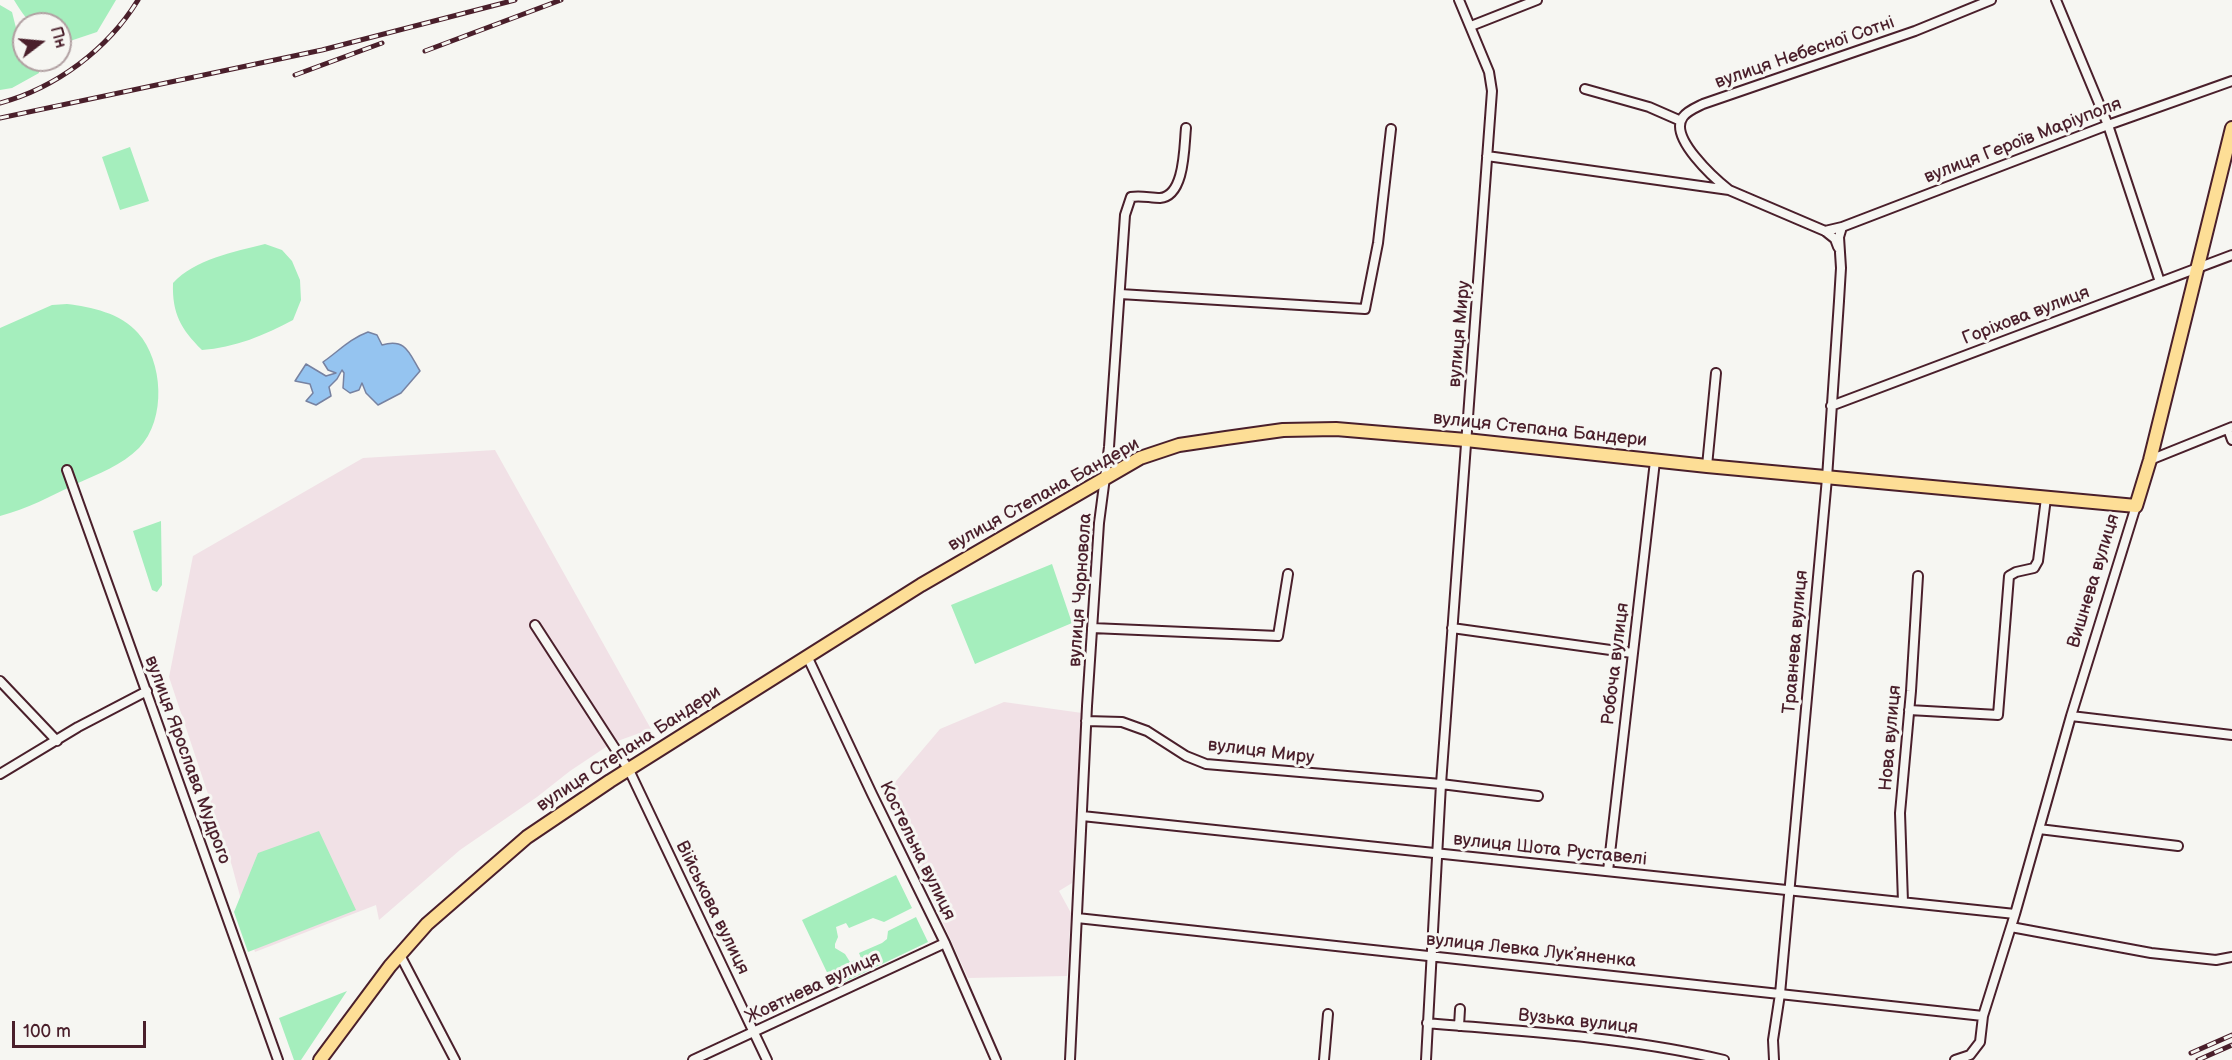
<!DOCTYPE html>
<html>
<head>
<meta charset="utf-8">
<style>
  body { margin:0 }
  #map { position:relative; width:2232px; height:1060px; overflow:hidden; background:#f6f6f2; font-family:"Balsamiq Sans",sans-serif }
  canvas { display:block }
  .north { position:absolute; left:12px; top:12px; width:60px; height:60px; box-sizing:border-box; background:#f6f6f2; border:2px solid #b1a0a2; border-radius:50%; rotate:74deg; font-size:16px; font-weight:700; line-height:24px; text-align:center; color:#4a1f2b }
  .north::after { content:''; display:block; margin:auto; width:21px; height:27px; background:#4a1f2b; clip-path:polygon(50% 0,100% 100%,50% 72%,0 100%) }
  .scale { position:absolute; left:12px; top:1021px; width:134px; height:27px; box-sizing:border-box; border:3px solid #4a1f2b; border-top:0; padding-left:8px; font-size:18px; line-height:21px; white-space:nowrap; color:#4a1f2b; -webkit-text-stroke:4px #f6f6f2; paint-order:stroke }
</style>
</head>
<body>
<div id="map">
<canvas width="2232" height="1060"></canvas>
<div class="north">Пн</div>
<div class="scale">100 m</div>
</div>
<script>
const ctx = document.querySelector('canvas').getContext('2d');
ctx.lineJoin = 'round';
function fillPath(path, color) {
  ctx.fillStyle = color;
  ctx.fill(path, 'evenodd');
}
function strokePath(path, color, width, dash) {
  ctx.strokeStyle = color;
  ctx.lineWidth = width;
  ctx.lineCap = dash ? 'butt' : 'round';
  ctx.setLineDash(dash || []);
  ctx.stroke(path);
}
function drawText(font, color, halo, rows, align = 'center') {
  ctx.font = font + ' "Balsamiq Sans",sans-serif';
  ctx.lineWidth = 6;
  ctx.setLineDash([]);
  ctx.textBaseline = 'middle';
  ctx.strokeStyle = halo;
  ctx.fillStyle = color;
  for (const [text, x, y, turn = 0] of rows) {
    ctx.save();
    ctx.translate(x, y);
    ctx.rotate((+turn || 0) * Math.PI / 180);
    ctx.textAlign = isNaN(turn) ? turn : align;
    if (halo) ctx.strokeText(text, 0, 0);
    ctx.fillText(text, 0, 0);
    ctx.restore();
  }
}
fillPath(new Path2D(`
  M495 450 651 729 612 743 570 771 537 797 460 850 379 920 376 905 255 952 232 866 169 677 193 556 363 458Z
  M1004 702 1082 713 1072 883 1059 891 1071 913 1067 976 968 978 885 794 940 729Z`), '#f1e1e6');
fillPath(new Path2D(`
  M14 0H116L97 32 64 43 60 41V24C30 24 30 26 14 0Z
  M0 5 12 12 16 28 24 37V60H37L39 73 12 88 0 90Z
  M130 147 149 201 120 210 102 157Z
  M265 244 282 250 292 261 300 280 301 300 293 320C265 335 234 348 202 350 181 329 172 314 173 283 195 259 234 252 265 244Z
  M67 304C91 307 121 313 138 333 163 361 167 419 139 448 122 465 98 474 76 484 51 496 27 509 0 516V328L52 305Z
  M161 521 162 585 157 592 152 590 133 531Z
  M1052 564 1072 623 975 664 951 605Z
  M319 831 356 910 248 952 234 912 258 853Z
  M896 875 912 908 884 922 873 918 849 928 846 923 836 927 838 937 835 944V948L845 954 850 962 861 958 859 953 882 943 887 939 888 931 916 917 928 942 834 987 802 920Z
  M347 991 301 1060H294L279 1018Z`), '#a5eebd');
const water = new Path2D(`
  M368 332 377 335 382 345C406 338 409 353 420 371L401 393 378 405 366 393 362 383 359 390 350 393 343 388 344 373 342 370 337 379 329 387 331 396 316 405 306 401 313 393 310 384 295 381 306 364 326 376 336 373 328 370 323 362C339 351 349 339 368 332Z`);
fillPath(water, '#95c4f0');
strokePath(water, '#7782a1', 1.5);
const minor = new Path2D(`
  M2056 0 2108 125 2160 282
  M1471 26 1537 0
  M1585 89 1649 107 1681 121
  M1487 156 1729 190 1825 231 1835 239 1838 247
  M1729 190C1715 179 1668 137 1683 117 1687 111 1697 107 1703 104L1915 31 1991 0
  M1825 231 1842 227 2108 125 2232 81
  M1120 294 1365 309 1378 243 1391 129
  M1831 406 2232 255
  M2228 429 2232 440
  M2150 460 2232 427
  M1707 466 1716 373
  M67 470 278 1060
  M535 625 629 770 767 1060
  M1092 628 1278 636 1288 574
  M1452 628 1632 653
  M807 656 872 794 945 943 996 1060
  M0 681 57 741
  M1909 710 1998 715 2009 576 2016 572 2034 568 2038 561 2046 498
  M2071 716 2232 735
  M1086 721 1122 722 1147 731 1186 756 1206 764 1441 784 1538 796
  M0 774 78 727 147 691
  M1082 816 2015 914
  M2039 829 2178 846
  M1608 871 1655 461
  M1903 902 1900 813 1911 691 1918 576
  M1077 918 1983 1016
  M2011 927 2151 953 2216 960 2232 957
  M400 955 455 1060
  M1427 1023C1527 1032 1627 1037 1724 1060
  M1459 1026 1460 1009
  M693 1060 945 943
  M1070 1060 1087 706 1099 523 1109 447 1125 215 1131 197C1141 195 1150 198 1160 198 1185 196 1184 147 1186 128
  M1324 1060 1328 1014
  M1426 1060 1441 784 1492 91 1489 72 1459 0
  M1774 1060 1773 1040 1780 994 1827 478 1839 301 1841 268 1839 237 1842 227
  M1955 1060 1970 1055 1980 1042 1983 1016 2015 914 2071 716 2136 506`);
const primary = new Path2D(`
  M320 1060 390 966 427 924 527 837 610 781 921 585 1140 458 1179 445 1226 438 1283 430 1336 429 1466 440 1707 466 2136 506 2150 460 2232 128`);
strokePath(minor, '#4a1f2b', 12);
strokePath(primary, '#4a1f2b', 16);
strokePath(minor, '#f6f6f2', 8);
strokePath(primary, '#fdde96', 12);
const rail = new Path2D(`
  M425 51 561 0
  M295 75 382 43
  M0 103C56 88 108 49 138 0
  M0 118 322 50 515 0
  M2191 1053 2232 1035
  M2198 1060 2232 1045`);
strokePath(rail, '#4a1f2b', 5);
strokePath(rail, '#f6f6f2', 3, [9]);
drawText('18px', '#4a1f2b', '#f6f6f2', [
  ["вулиця Небесної Сотні",1805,53,-19],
  ["вулиця Героїв Маріуполя",2023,141,-21],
  ["Горіхова вулиця",2026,316,-21],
  ["вулиця Миру",1460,334,-85],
  ["вулиця Степана Бандери",1540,430,6],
  ["вулиця Степана Бандери",1044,495,-29],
  ["Вишнева вулиця",2094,581,-73],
  ["вулиця Чорновола",1081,590,-86],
  ["Травнева вулиця",1796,642,-85],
  ["Робоча вулиця",1616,664,-83],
  ["Нова вулиця",1891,738,-85],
  ["вулиця Степана Бандери",629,749,-33],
  ["вулиця Миру",1261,752,7],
  ["вулиця Ярослава Мудрого",187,760,70],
  ["вулиця Шота Руставелі",1550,850,6],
  ["Костельна вулиця",917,851,64],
  ["Військова вулиця",712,908,64],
  ["вулиця Левка Лукʼяненка",1531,951,6],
  ["Жовтнева вулиця",813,988,-25],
  ["Вузька вулиця",1578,1022,6]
]);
</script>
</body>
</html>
